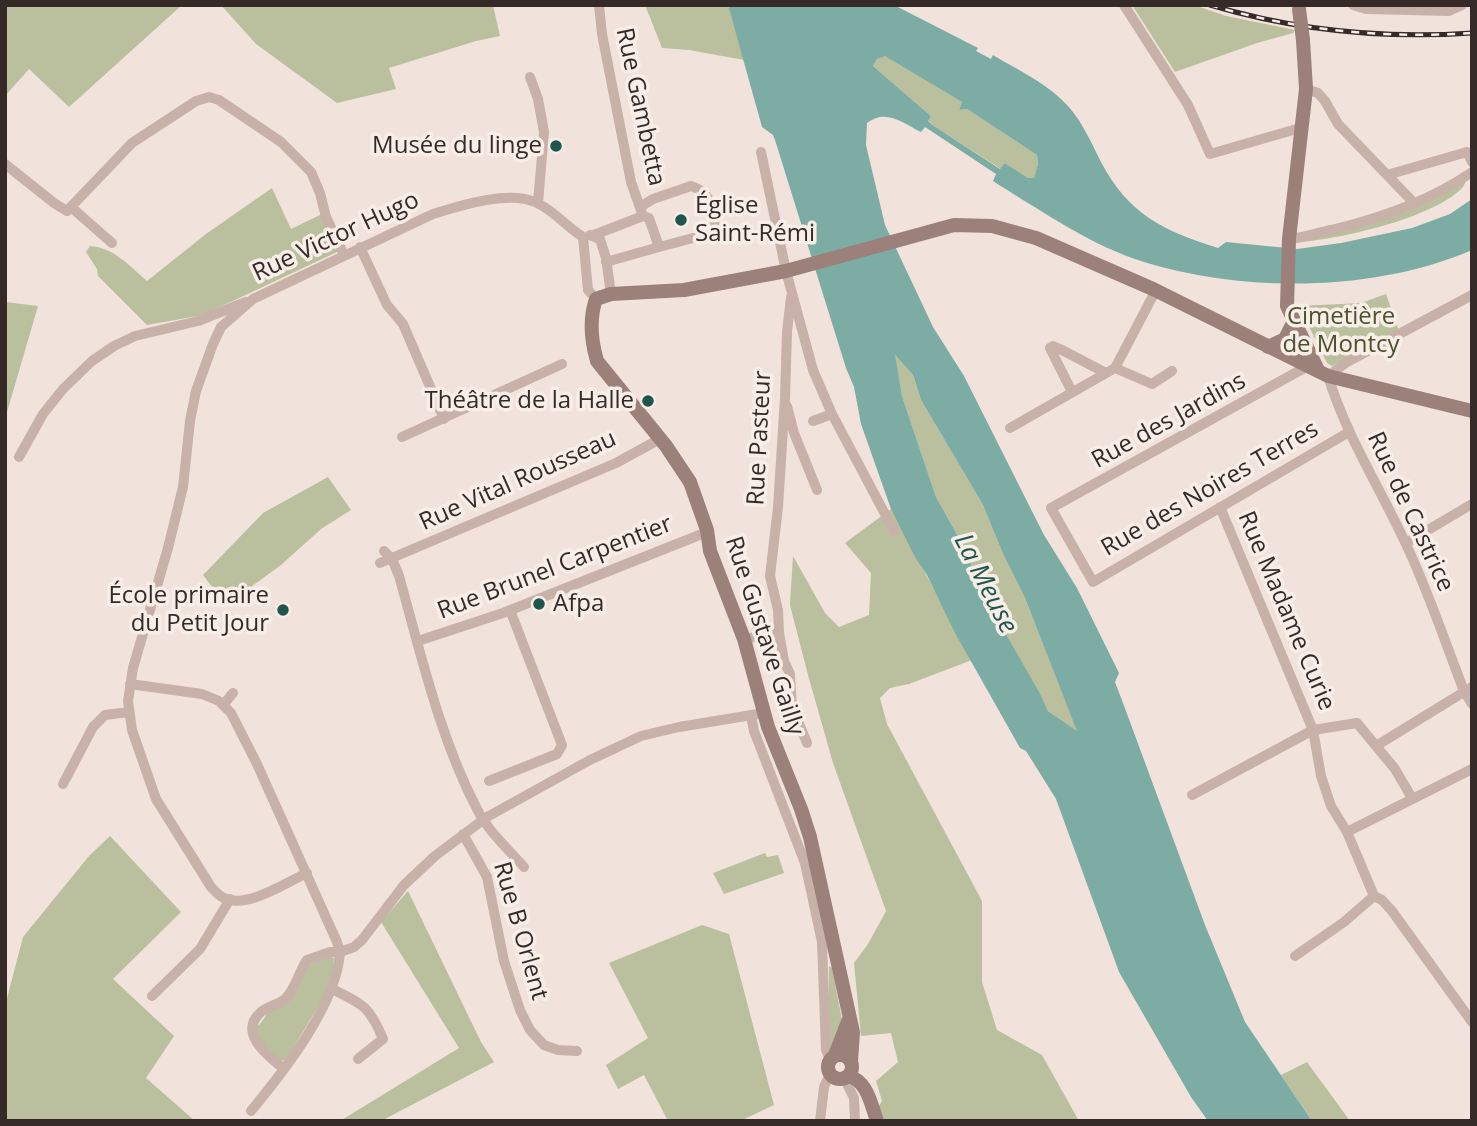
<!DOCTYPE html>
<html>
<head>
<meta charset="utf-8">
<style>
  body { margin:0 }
  #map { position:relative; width:1477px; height:1126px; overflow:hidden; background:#f1e3dc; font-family:"Open Sans",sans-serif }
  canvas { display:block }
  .frame { position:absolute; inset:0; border:7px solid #352a28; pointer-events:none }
</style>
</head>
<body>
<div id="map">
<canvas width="1477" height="1126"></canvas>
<div class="frame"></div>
</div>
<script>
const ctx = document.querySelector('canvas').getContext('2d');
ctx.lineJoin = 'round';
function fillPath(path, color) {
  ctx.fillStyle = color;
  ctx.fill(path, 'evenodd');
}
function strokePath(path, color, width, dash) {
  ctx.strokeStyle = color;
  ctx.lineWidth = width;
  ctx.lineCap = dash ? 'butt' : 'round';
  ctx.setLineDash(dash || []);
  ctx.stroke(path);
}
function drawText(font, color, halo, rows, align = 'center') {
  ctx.font = font + ' "Open Sans",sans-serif';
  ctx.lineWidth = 7;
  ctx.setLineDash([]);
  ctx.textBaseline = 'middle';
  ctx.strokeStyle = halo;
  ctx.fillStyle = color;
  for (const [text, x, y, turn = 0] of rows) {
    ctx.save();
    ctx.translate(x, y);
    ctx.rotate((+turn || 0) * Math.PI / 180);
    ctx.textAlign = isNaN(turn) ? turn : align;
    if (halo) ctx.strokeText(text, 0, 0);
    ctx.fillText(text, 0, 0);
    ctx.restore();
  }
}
fillPath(new Path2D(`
  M5 5H182L69 107 29 69 5 96Z
  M221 5H493L500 36 476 41 389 68 396 89 337 103 256 44Z
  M645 5H728L744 60 689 50 662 48Z
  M1132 5H1194L1226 16 1295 30 1293 33 1257 43 1175 72Z
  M885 55 962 102 959 110 967 109 1037 155 1038 164 1034 179 1028 178 1005 163 1001 169 934 126 928 120 931 116 873 66 877 59Z
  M1468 174C1467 179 1465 185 1461 189 1432 218 1341 239 1300 242L1388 214Z
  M272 188 291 229 322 214 339 251 203 315 147 325 98 276 97 269 86 252 90 246C113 247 131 267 147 281L206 234Z
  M1386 294 1399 331 1332 366 1327 363 1299 306 1361 303Z
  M5 302 38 306 5 419Z
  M894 354 913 375 921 400 983 505 1003 554 1025 598 1078 732 1048 711 987 601 959 538 936 497 902 396Z
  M328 477 351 510 321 529 281 565 226 605 203 575 263 513Z
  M891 509 972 660 909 684 890 688 880 698 887 724 982 901V982L997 1030 1042 1055 1079 1121H882L877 1109 882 1101 876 1081 898 1062 891 1033 861 1036 854 963 868 944 886 911 833 763 808 675 790 605 793 556 825 613 839 627 869 615 871 573 845 543Z
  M110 836 181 912 113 979 174 1036 146 1078 195 1121H5V1006L23 937 89 856Z
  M765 853 767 857 778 855 784 873 724 894 713 873Z
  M408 891 481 1042 494 1062 381 1121H340L459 1048 381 922Z
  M702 925 729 934 774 1105 740 1121H668L644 1075 618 1089 606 1065 648 1038 609 963Z
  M329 956 334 958 331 985 286 1060 278 1061 258 1043 254 1028C260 1026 267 1016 267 1010L281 1003 304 967Z
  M829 966 832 968 842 1020 837 1046 829 1048Z
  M1307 1062 1350 1121H1312L1281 1075Z`), '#babf9d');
fillPath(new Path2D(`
  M728 5H894L978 48 976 51 991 59 993 55C1016 69 1042 81 1061 99 1080 116 1090 140 1101 162 1129 215 1164 231 1218 248L1226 242 1297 249 1341 243 1412 228 1450 214 1472 199V250C1375 292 1244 293 1144 262 1092 246 1045 213 999 185L993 181 996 174 925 127 921 132C903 123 886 108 867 123L866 145 885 225 933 327 964 376 1044 535 1077 588 1119 673 1115 682 1123 703 1205 925 1245 1022 1312 1121H1208L1191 1097 1119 972 1056 799 1026 751 1020 748 955 633 927 575 915 557 891 509 861 424 854 387 846 368 775 140 773 135 762 127ZM885 56 962 102 959 110 967 109 1037 155 1038 164 1034 178H1028L1005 163 1000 169 934 126 928 121 931 116 873 66 877 59ZM895 355 913 375 921 400 983 505 1003 554 1025 598 1077 731 1048 711 1039 692 987 601 959 538 936 497 902 396Z`), '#7daca5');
strokePath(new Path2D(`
  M599 5 602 34 631 182 643 216
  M1124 5 1188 105 1210 154 1300 128
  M1353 5 1366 9 1449 11 1462 5
  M530 77 538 99 544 132 538 203
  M1306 89 1318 93 1325 101 1338 124 1414 203
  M761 152 786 271 813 370 832 414 894 531
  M5 164 54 203 67 211 132 143 196 101 209 97 219 100 281 142 311 172 320 193 326 217 344 255
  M1387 175 1467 152 1472 162
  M71 207 112 243
  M640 207 653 199 691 186C711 192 719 215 712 233L659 247
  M590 235 600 239 606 258 611 294
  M594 235 643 216 649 218 659 247 606 262
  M583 237 588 290 596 299
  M1289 239C1303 238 1317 233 1331 230 1381 218 1430 201 1472 172
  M360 247 387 305 403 324 444 419
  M1472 295 1347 362 1328 376C1346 435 1379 486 1405 542 1428 590 1445 642 1464 691L1472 704
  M1306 367 1051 508 1093 582 1349 432
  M1115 368 1152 384 1172 371
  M1072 392 1050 348 1053 346 1060 349 1106 373
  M787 406 794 433 817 490
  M813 421 832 414
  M1010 428 1115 368 1156 290
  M402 437 562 364
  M19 457 43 414 63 389 92 361 114 346 135 336 198 321 246 302
  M1220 507 1313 730 1321 776 1331 806 1347 832 1374 896 1382 900 1392 911 1472 1022
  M1406 543 1472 504
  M384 551 392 559 399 576C421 654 439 736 477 809 488 831 508 849 524 867
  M380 563 616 463 660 439
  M779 633 784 661 790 674 792 707 807 743
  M744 639 779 633 778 610 770 576 778 507 785 398 787 332 791 297
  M418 641 503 613 707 532
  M130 684 202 694 219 701 231 713 257 764 337 942 340 952H330L307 960C299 971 295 990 285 999 278 1005 267 1006 261 1012 237 1033 269 1057 284 1069
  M223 705 233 693
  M751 716 754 731 805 863 822 942 826 1050 830 1059
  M1376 746 1472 687
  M489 781 557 754 562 745 510 610
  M63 784 93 727 105 715 129 712
  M1192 795 1313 730 1357 723 1395 769 1412 798
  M1347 832 1472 769
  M463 834 487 877 504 961 520 1010 530 1030 544 1045 558 1050 577 1051
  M307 873C285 883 247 909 224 898 219 896 215 891 211 887L156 799 132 730 128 701 133 668 168 548 183 487 190 421 196 391 213 344 221 327 253 299 433 214C459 206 508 190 535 202 552 209 567 227 583 237
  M1295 956 1344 922 1374 896
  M332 989C363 1004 370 1007 383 1039L358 1059
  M152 996 200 949 230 899
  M844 1078 854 1098 855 1121
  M251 1111C284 1071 337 1004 340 952L354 947 362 940 404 885 435 856 487 817 590 760 641 736 679 727 764 713
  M820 1121 824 1087 830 1074`), '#c8b1a9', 10);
strokePath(new Path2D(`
  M1303 40 1306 89 1289 239 1287 306 1318 370
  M1268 347 1285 339 1294 321
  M828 1067a12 12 0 1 1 24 0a12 12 0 1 1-24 0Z
  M835 1055 849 1019
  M851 1061 853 1032 810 837 801 809 768 727 744 639 710 551 707 530 690 482 666 446 597 361C591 340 589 319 596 299L611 294 684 290 786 271 954 225 992 226 1036 238 1153 289 1328 376 1472 411
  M848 1076C867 1080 871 1104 877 1121`), '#9c807a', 14);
const rail = new Path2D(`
  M1210 5C1294 30 1384 39 1472 33`);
strokePath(rail, '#352a28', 5);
strokePath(rail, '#f8eee8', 2.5, [8]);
strokePath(new Path2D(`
  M1299 9 1303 40`), '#9c807a', 14);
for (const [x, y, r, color] of [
  [556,146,7,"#20554e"],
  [681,220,7,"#20554e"],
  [648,401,7,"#20554e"],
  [539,604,7,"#20554e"],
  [283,610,7,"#20554e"]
]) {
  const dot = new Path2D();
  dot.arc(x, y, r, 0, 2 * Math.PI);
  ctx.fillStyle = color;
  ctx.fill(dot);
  strokePath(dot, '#f8eee8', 2.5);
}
drawText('24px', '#352a28', '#f8eee8', [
  ["Rue Gambetta",640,107,78],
  ["Rue Victor Hugo",336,237,-25],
  ["Rue des Jardins",1169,421,-29],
  ["Rue Pasteur",760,438,-87],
  ["Rue Vital Rousseau",518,481,-24],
  ["Rue des Noires Terres",1210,489,-30],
  ["Rue de Castrice",1410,512,65],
  ["Rue Brunel Carpentier",555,568,-21],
  ["Rue Madame Curie",1286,611,67],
  ["Rue Gustave Gailly",764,636,72],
  ["Rue B Orlent",520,931,74]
]);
drawText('24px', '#352a28', '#f8eee8', [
  ["Musée du linge",542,146],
  ["Église",695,206,"left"],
  ["Saint-Rémi",695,234,"left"],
  ["Théâtre de la Halle",634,401],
  ["École primaire",269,596],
  ["du Petit Jour",269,624],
  ["Afpa",553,604,"left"]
], 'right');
drawText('24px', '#4c522d', '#f8eee8', [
  ["Cimetière",1341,317],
  ["de Montcy",1341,345]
]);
drawText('italic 26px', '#20554e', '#f8eee8', [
  ["La Meuse",985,584,63]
]);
</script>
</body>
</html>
